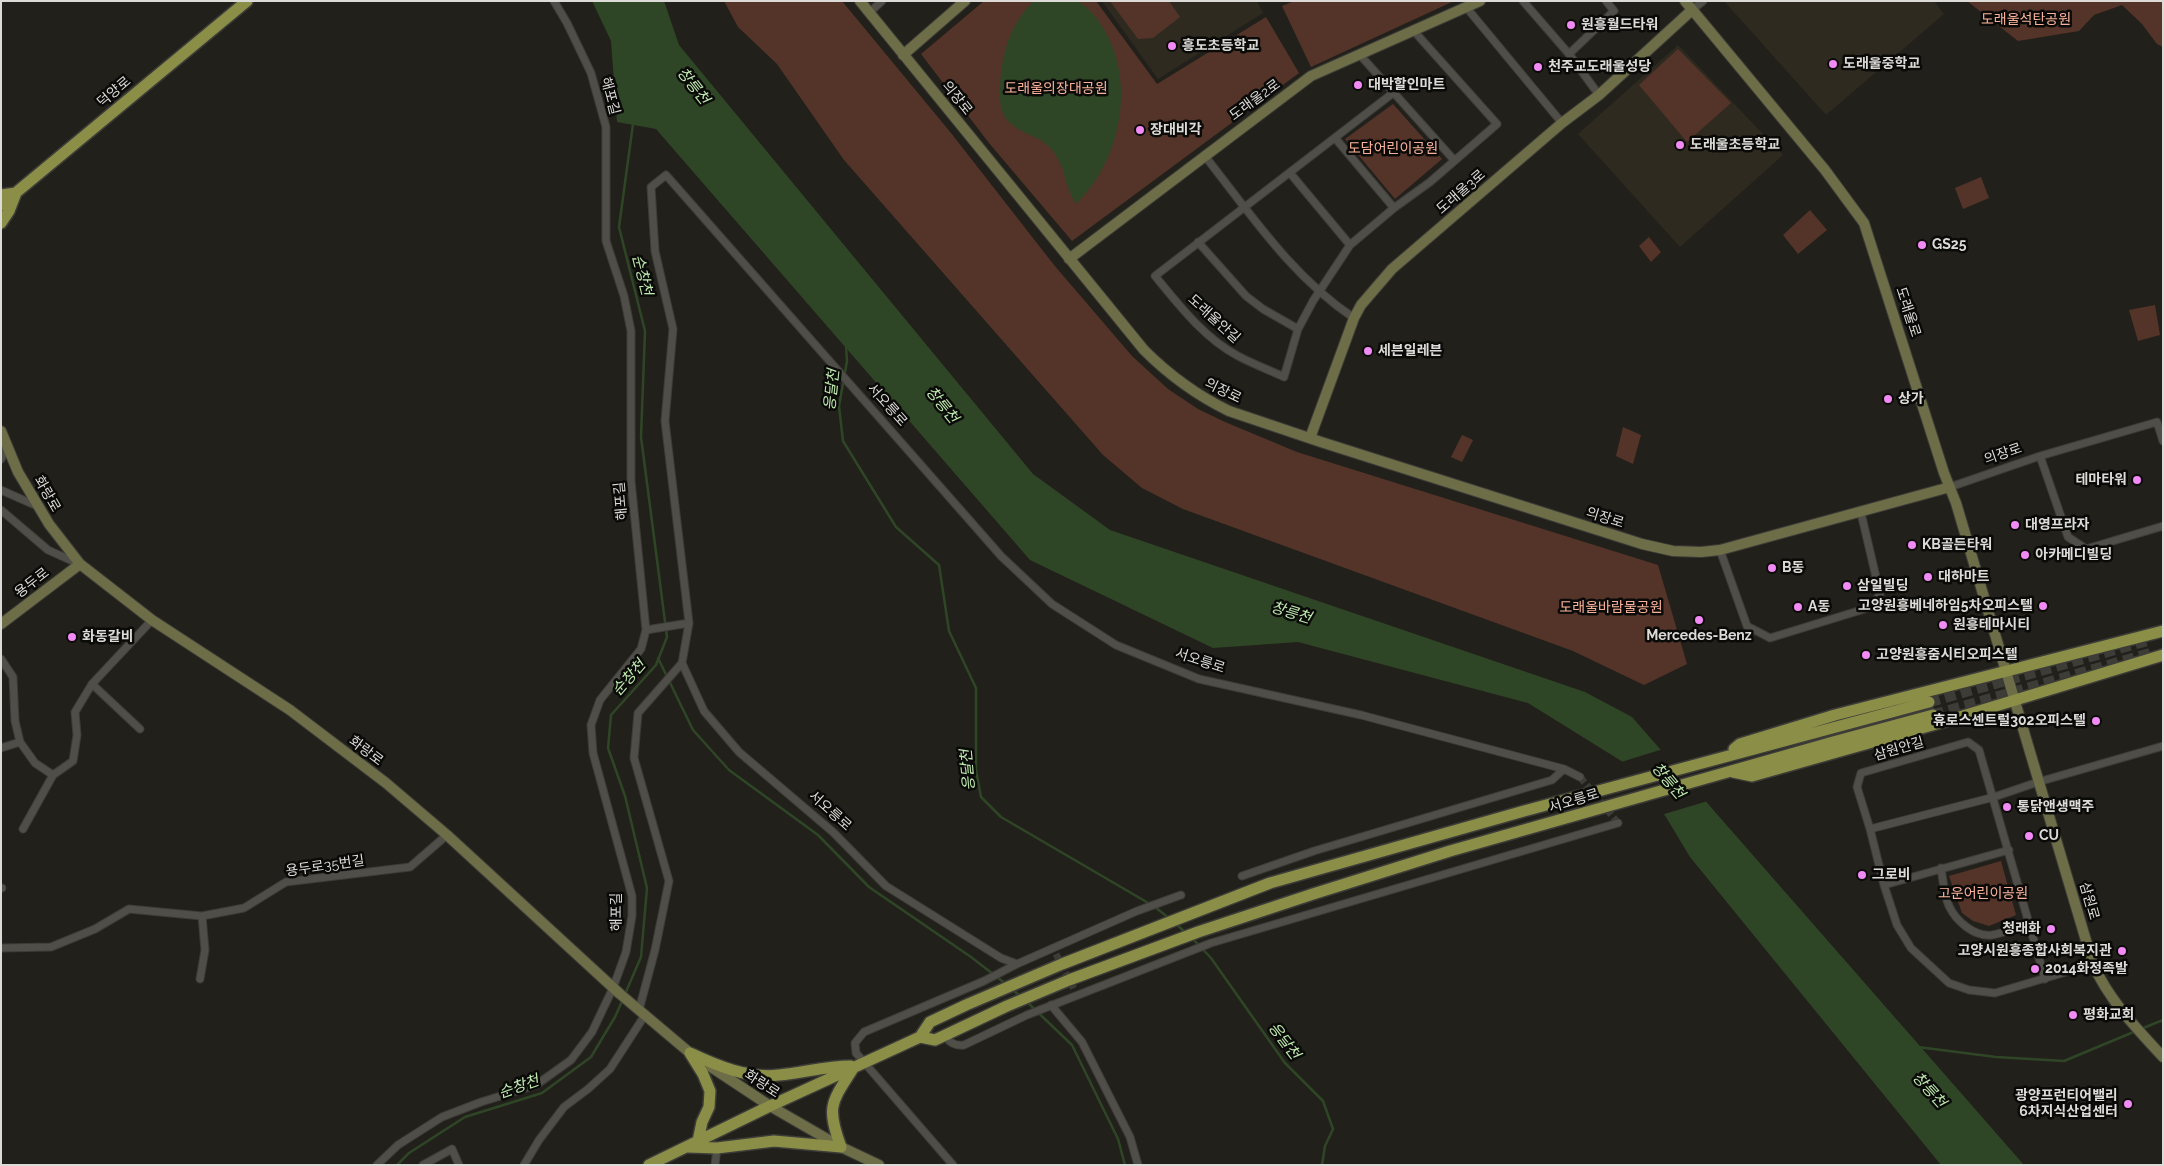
<!DOCTYPE html>
<html>
<head>
<meta charset="utf-8">
<style>
  body { margin:0 }
  #map { position:relative; width:2164px; height:1166px; overflow:hidden; background:#22201b; font-family:Raleway,sans-serif }
  canvas { display:block }
  .frame { position:absolute; inset:0; border:2px solid #dcdbd8; pointer-events:none }
</style>
</head>
<body>
<div id="map">
<canvas width="2164" height="1166"></canvas>
<div class="frame"></div>
</div>
<script>
const ctx = document.querySelector('canvas').getContext('2d');
ctx.lineJoin = 'round';
function fillPath(path, color) {
  ctx.fillStyle = color;
  ctx.fill(path, 'evenodd');
}
function strokePath(path, color, width, dash) {
  ctx.strokeStyle = color;
  ctx.lineWidth = width;
  ctx.lineCap = dash ? 'butt' : 'round';
  ctx.setLineDash(dash || []);
  ctx.stroke(path);
}
function drawText(font, color, halo, rows, align = 'center') {
  ctx.font = font + ' Raleway,"Noto Sans KR",sans-serif';
  ctx.lineWidth = 5;
  ctx.setLineDash([]);
  ctx.textBaseline = 'middle';
  ctx.strokeStyle = halo;
  ctx.fillStyle = color;
  for (const [text, x, y, turn = 0] of rows) {
    ctx.save();
    ctx.translate(x, y);
    ctx.rotate((+turn || 0) * Math.PI / 180);
    ctx.textAlign = isNaN(turn) ? turn : align;
    if (halo) ctx.strokeText(text, 0, 0);
    ctx.fillText(text, 0, 0);
    ctx.restore();
  }
}
fillPath(new Path2D(`
  M1102 1H1257L1263 13 1158 79Z
  M1724 1H1934L1944 14 1826 115Z
  M1678 45 1783 155 1680 247 1578 134Z`), '#2f2a20');
fillPath(new Path2D(`
  M724 1H842L951 133 1054 265 1132 356 1168 389 1198 409 1225 422 1297 452 1658 565 1687 664 1644 685 1573 651 1183 509 1142 488 1103 455 844 160 777 64 738 27Z
  M984 1H1096L1157 84 1266 17 1299 73 1072 241 989 143 921 54Z
  M1110 1H1169L1180 17 1153 38 1138 39Z
  M1294 1H1454L1311 67 1282 6Z
  M1967 1H2163V47L2157 44 2142 24 2122 5 2094 15 2079 31 2018 41Z
  M1678 49 1731 103 1687 142 1639 85Z
  M1393 104 1442 159 1395 199 1345 139Z
  M1981 177 1989 198 1963 209 1955 188Z
  M1810 210 1827 230 1798 254 1783 235Z
  M1649 237 1661 252 1651 262 1639 246Z
  M2155 305 2160 335 2138 341 2129 310Z
  M1623 427 1641 435 1633 464 1616 456Z
  M1462 435 1473 440 1462 462 1451 457Z
  M2001 861 2016 915 1989 926 1973 921 1962 913 1949 876Z`), '#543429');
fillPath(new Path2D(`
  M592 1H664L679 45 1033 474 1110 530 1585 692 1632 717 2024 1165H1941L1690 857 1666 817 1623 762 1528 703 1298 642 1213 648 1030 560 656 129 617 122 611 41Z
  M1034 1C1043 1 1069 0 1076 1 1088 5 1099 21 1105 31 1136 85 1120 162 1076 204 1065 187 1066 173 1058 159 1044 133 1026 138 1010 123 999 113 1000 100 1000 87 1001 56 1010 23 1034 1Z`), '#2f4626');
fillPath(new Path2D(`
  M1663 749 1708 801 1661 815 1618 763Z`), '#22201b');
strokePath(new Path2D(`
  M846 346 847 361 839 406 843 441 896 527 939 565 949 631 976 688V770L981 797 1001 817 1150 904
  M658 658 693 730 729 770 818 835 869 887 971 957 1006 984
  M1155 907 1170 919
  M1176 924 1185 932
  M1191 937 1211 958 1285 1063 1323 1101 1333 1129 1325 1146 1322 1165
  M1012 989 1021 997
  M625 994 641 957 647 888 625 796 608 748 611 715 656 665 667 637 641 437 645 331 619 227 633 124
  M1027 1002 1072 1045 1118 1139 1125 1165
  M2141 1029 2163 1020
  M1918 1047 1996 1057 2064 1061 2136 1031
  M397 1165 409 1153 465 1117 542 1093 591 1057 615 1017 623 999`), '#2f4626', 2.5);
strokePath(new Path2D(`
  M1580 777 1618 823
  M1056 954 1074 989`), '#3e3c37', 7, [7, 3.5]);
strokePath(new Path2D(`
  M1929 702 2149 640
  M1933 715 2152 653`), '#3e3c37', 11, [11, 5.5]);
const street = new Path2D(`
  M1523 1 1569 54 1599 95
  M1466 7 1562 123
  M1692 10 1703 1
  M870 12 882 1
  M1569 54 1614 11 1606 1
  M1360 55 1454 160
  M1393 93 1155 276C1179 305 1204 338 1238 356 1253 364 1269 370 1284 377L1298 329 1313 301 1350 245 1394 208 1430 182 1497 124 1413 30
  M1335 138 1394 208
  M1204 155C1250 213 1292 277 1354 318
  M1290 173 1350 245
  M1198 242 1246 296 1263 309 1298 329
  M2040 456 2068 537 2086 549 2163 526
  M1 459 7 446
  M1950 487 2040 456 2157 422 2163 441
  M1 490 37 506
  M1 510 48 550 79 564
  M1720 550 1747 626 1770 638 1871 607 1880 594 1861 513
  M646 630 689 623
  M1 659 13 677 15 721 20 742 35 763 53 775
  M682 663 704 711 739 752 833 832 886 886 1001 958 1017 964
  M92 684 140 729
  M1 748 20 742
  M23 829 53 775 73 761 77 735 75 712 92 684 152 620
  M1870 829 1994 797 2038 782 2163 746
  M1941 868C1943 880 1944 895 1949 906 1956 921 1974 937 1992 935 2004 933 2017 927 2029 923
  M1242 876 1314 851 1552 780 1564 769
  M1884 885 2009 850
  M1 888H2
  M1 948 51 947 95 929 129 909 202 916 244 908 286 882 410 867 447 835
  M200 979 205 950 202 916
  M2045 979 1979 750 1968 742 1861 773 1857 787 1870 829 1884 885 1897 925 1911 948 1949 983 1969 990 1995 993 2093 964
  M1051 1005 1082 1042 1130 1137 1138 1165
  M639 1010 655 950 669 881 634 758 638 713 682 663 689 623 665 421 673 329 655 251 651 187 666 175 1001 556 1052 604 1116 645 1199 679 1361 715 1564 769 1580 777
  M944 1035C950 1043 955 1046 964 1045L1027 1015 1211 943 1618 823
  M377 1165 398 1145 442 1117 481 1102 536 1085 571 1060 592 1032 613 988 626 952 632 916V896L593 753 591 725 600 700 641 649 646 630 631 481V331L624 296 606 241V127L591 73 567 23 554 1
  M423 1165 452 1149 459 1165
  M524 1165 539 1140 564 1107 588 1089 610 1069 645 1015
  M715 1165 717 1148
  M953 1165 856 1053 855 1043 864 1032 984 981 1017 964 1137 911 1181 895`);
const secondary = new Path2D(`
  M860 1 1144 350C1170 376 1196 395 1229 411L1321 442 1642 544 1673 551 1701 552 1720 550 1950 487
  M1685 1 1825 170 1864 223 1944 473 1956 503 2093 964C2109 1000 2136 1028 2163 1057
  M903 55 965 1
  M1069 259 1311 76 1480 1
  M1 431 18 472 49 524 80 564 152 620 290 710 386 783 447 835 620 994 690 1053 770 1106 841 1147 879 1165
  M1310 438 1354 318 1361 305 1392 269 1562 123 1599 95 1692 10
  M1 624 80 564`);
const primary = new Path2D(`
  M1 195 16 193 9 211 1 223
  M1 205 247 1
  M1734 749 1740 744 1835 715 2163 631
  M1733 772 1752 776 1943 722 2163 655
  M920 1037 935 1040 1007 1006 1069 980 1198 932 1313 894 1450 851 1833 742 1933 715
  M690 1053C718 1066 748 1079 779 1075 804 1073 824 1066 851 1066
  M690 1053 703 1074 710 1091 709 1107 702 1122 698 1141
  M688 1147 717 1148 774 1141 841 1147C826 1106 831 1103 854 1067
  M649 1165 770 1106 920 1037 930 1022 966 1005 1062 964 1270 883 1524 811 1929 702`);
strokePath(street, '#3d3c38', 9);
strokePath(secondary, '#3d3c38', 12);
strokePath(primary, '#3d3c38', 14);
strokePath(street, '#504e48', 7);
strokePath(secondary, '#6d6e47', 10);
strokePath(primary, '#8a8e47', 11);
for (const [x, y, r, color] of [
  [1571,25,5,"#f18af4"],
  [1172,46,5,"#f18af4"],
  [1833,64,5,"#f18af4"],
  [1538,67,5,"#f18af4"],
  [1358,85,5,"#f18af4"],
  [1140,130,5,"#f18af4"],
  [1680,145,5,"#f18af4"],
  [1922,245,5,"#f18af4"],
  [1368,351,5,"#f18af4"],
  [1888,399,5,"#f18af4"],
  [2137,480,5,"#f18af4"],
  [2015,525,5,"#f18af4"],
  [1912,545,5,"#f18af4"],
  [2025,555,5,"#f18af4"],
  [1772,568,5,"#f18af4"],
  [1928,577,5,"#f18af4"],
  [1847,586,5,"#f18af4"],
  [2043,606,5,"#f18af4"],
  [1798,607,5,"#f18af4"],
  [1699,620,5,"#f18af4"],
  [1943,625,5,"#f18af4"],
  [72,637,5,"#f18af4"],
  [1866,655,5,"#f18af4"],
  [2096,721,5,"#f18af4"],
  [2007,807,5,"#f18af4"],
  [2029,836,5,"#f18af4"],
  [1862,875,5,"#f18af4"],
  [2051,929,5,"#f18af4"],
  [2122,951,5,"#f18af4"],
  [2035,969,5,"#f18af4"],
  [2073,1015,5,"#f18af4"],
  [2128,1104,5,"#f18af4"]
]) {
  const dot = new Path2D();
  dot.arc(x, y, r, 0, 2 * Math.PI);
  ctx.fillStyle = color;
  ctx.fill(dot);
  strokePath(dot, '#0a0a08', 2);
}
drawText('14px', '#f9b29a', '#0a0a08', [
  ["도래울석탄공원",2026,20],
  ["도래울의장대공원",1056,89],
  ["도담어린이공원",1393,149],
  ["도래울바람물공원",1611,608],
  ["고운어린이공원",1983,894]
]);
drawText('bold 14px', '#dcdbd8', '#0a0a08', [
  ["원흥월드타워",1581,25],
  ["흥도초등학교",1182,46],
  ["도래울중학교",1843,64],
  ["천주교도래울성당",1548,67],
  ["대박할인마트",1368,85],
  ["장대비각",1150,130],
  ["도래울초등학교",1690,145],
  ["GS25",1932,245],
  ["세븐일레븐",1378,351],
  ["상가",1898,399],
  ["테마타워",2127,480,"right"],
  ["대영프라자",2025,525],
  ["KB골든타워",1922,545],
  ["아카메디빌딩",2035,555],
  ["B동",1782,568],
  ["대하마트",1938,577],
  ["삼일빌딩",1857,586],
  ["고양원흥베네하임5차오피스텔",2033,606,"right"],
  ["A동",1808,607],
  ["원흥테마시티",1953,625],
  ["Mercedes-Benz",1699,636,"center"],
  ["화동갈비",82,637],
  ["고양원흥줌시티오피스텔",1876,655],
  ["휴로스센트럴302오피스텔",2086,721,"right"],
  ["통닭앤생맥주",2017,807],
  ["CU",2039,836],
  ["그로비",1872,875],
  ["청래화",2041,929,"right"],
  ["고양시원흥종합사회복지관",2112,951,"right"],
  ["2014화정족발",2045,969],
  ["평화교회",2083,1015],
  ["광양프런티어밸리",2118,1096,"right"],
  ["6차지식산업센터",2118,1112,"right"]
], 'left');
drawText('14px', '#dcdbd8', '#0a0a08', [
  ["덕양로",114,92,-40],
  ["해포길",610,96,75],
  ["의장로",957,98,51],
  ["도래울2로",1255,100,-36],
  ["도래울3로",1461,192,-41],
  ["도래울로",1908,312,72],
  ["도래울안길",1214,319,42],
  ["의장로",1223,391,26],
  ["서오릉로",887,405,48],
  ["의장로",2003,454,-19],
  ["화랑로",47,494,60],
  ["해포길",621,501,-95],
  ["의장로",1605,518,17],
  ["용두로",32,583,-38],
  ["서오릉로",1200,661,18],
  ["삼원안길",1899,749,-16],
  ["화랑로",366,751,37],
  ["서오릉로",1574,801,-17],
  ["서오릉로",830,811,42],
  ["용두로35번길",325,866,-8],
  ["삼원로",2089,901,74],
  ["해포길",617,912,-90],
  ["화랑로",762,1084,33]
]);
drawText('italic 15px', '#c1ecb1', '#0a0a08', [
  ["창릉천",693,86,52],
  ["순창천",642,275,76],
  ["응달천",832,390,-84],
  ["창릉천",942,405,51],
  ["창릉천",1291,613,17],
  ["순창천",629,678,-49],
  ["응달천",968,770,-95],
  ["창릉천",1668,781,50],
  ["응달천",1284,1041,53],
  ["순창천",519,1087,-20],
  ["창릉천",1929,1090,48]
]);
</script>
</body>
</html>
